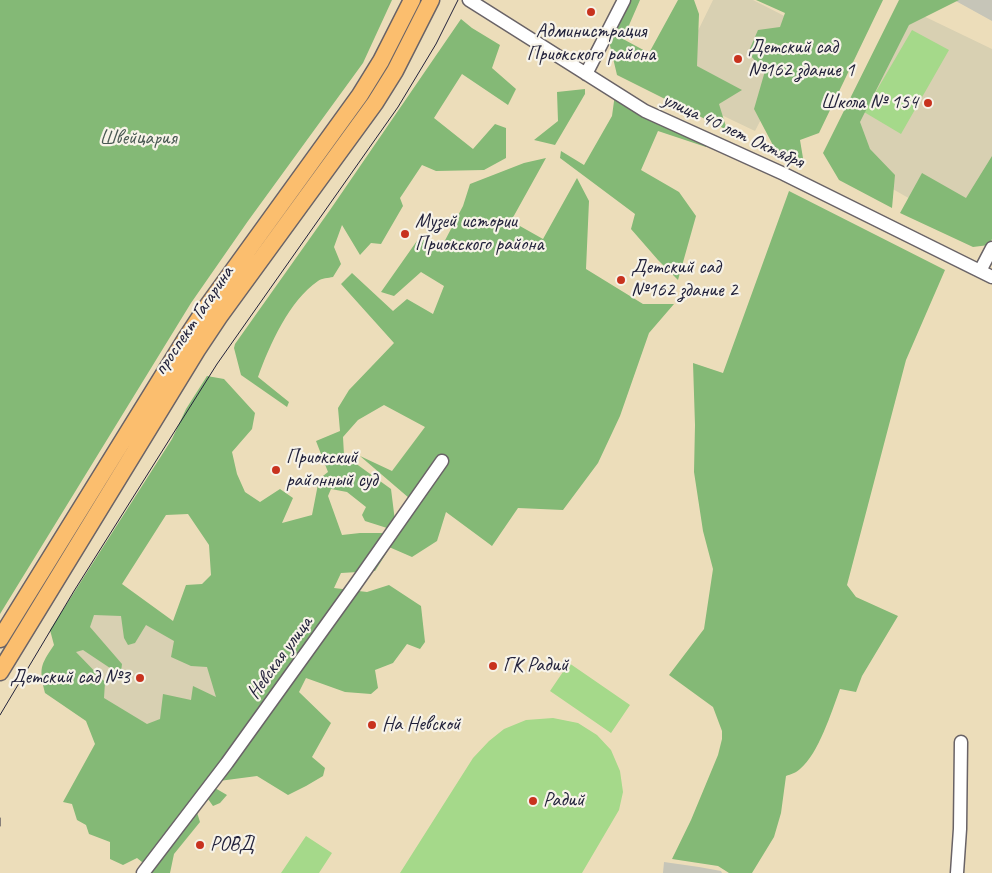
<!DOCTYPE html>
<html>
<head>
<meta charset="utf-8">
<style>
  body { margin:0 }
  canvas { display:block; background:#ecddba }
</style>
</head>
<body>
<canvas width="992" height="873"></canvas>
<script>
const ctx = document.querySelector('canvas').getContext('2d');
ctx.lineJoin = 'round';
function fillPath(path, color) {
  ctx.fillStyle = color;
  ctx.fill(path, 'evenodd');
}
function strokePath(path, color, width, dash) {
  ctx.strokeStyle = color;
  ctx.lineWidth = width;
  ctx.lineCap = dash ? 'butt' : 'round';
  ctx.setLineDash(dash || []);
  ctx.stroke(path);
}
function drawText(font, color, halo, rows, align = 'center') {
  ctx.font = font + ' Caveat,sans-serif';
  ctx.lineWidth = 4.5;
  ctx.setLineDash([]);
  ctx.textBaseline = 'middle';
  ctx.strokeStyle = halo;
  ctx.fillStyle = color;
  for (const [text, x, y, turn = 0] of rows) {
    ctx.save();
    ctx.translate(x, y);
    ctx.rotate((+turn || 0) * Math.PI / 180);
    ctx.textAlign = isNaN(turn) ? turn : align;
    if (halo) ctx.strokeText(text, 0, 0);
    ctx.fillText(text, 0, 0);
    ctx.restore();
  }
}
fillPath(new Path2D(`
  M713 0H753L808 28 755 131 669 90Z
  M911 10 992 49V216L979 238 838 158Z
  M105 590 233 669 177 765 47 686Z`), '#d8d0b2');
fillPath(new Path2D(`
  M954 0H992V21Z
  M664 862 699 867 721 871 722 873H663Z`), '#c6c5b8');
fillPath(new Path2D(`
  M912 30 949 50 901 134 864 112Z
  M569 663 630 705 611 733 550 691Z
  M553 718 578 723 597 735 611 750 620 771 623 792 619 810 582 873H400L473 758 489 741 504 729 526 720Z
  M306 836 332 853 319 873H281Z`), '#a5d98a');
fillPath(new Path2D(`
  M0 0H392L363 63 248 221 191 303 0 614Z
  M631 0H640L623 39 649 53 678 0H694L699 14 697 66 742 90 719 104 727 130 617 75 609 41Z
  M756 0H883L819 133 800 140 804 164 775 149 754 109 765 71 748 53 758 30 780 27 785 13Z
  M899 0H959L909 25 860 122 870 149 895 175 892 208 839 180 823 153Z
  M461 19 472 28 500 45 492 68 516 89 508 105 462 74 434 118 473 149 495 124 506 128V158L484 170 436 171 422 165 400 198 403 206 381 244 371 243 360 255 342 225 334 247 341 264 333 277C328 278 322 278 318 281 289 301 270 344 258 377L289 402 287 407 241 375 234 348 235 344 330 210Z
  M585 89V94L555 145 534 140 558 121 557 92Z
  M615 94 708 143 706 147 658 131 641 170 679 192 696 216 678 280 658 260 631 229 635 214 560 158 561 151 584 165 612 116Z
  M992 156V239L989 245 973 247 900 213 922 173 966 198Z
  M546 158 511 221 543 239 577 178 589 201 586 269 643 304H674L649 333 620 416 598 463 563 510 518 508 492 546 446 512 437 541 412 557 389 547 416 504 360 456 392 471 425 427 384 405 358 420 343 437 344 455 391 489 395 521 387 528 365 521 362 515 366 507 347 492 331 489 328 496 342 535 360 533H382L387 552 375 571 341 573 334 588 367 592 389 585 421 606 425 642 420 649 407 644 393 663 375 670 378 688 371 694 345 692 306 678 299 692 331 723 312 757 325 768 323 776 306 786 288 795 257 776 219 781 215 788 227 795 220 803 213 806 208 799 194 803 200 822 174 854 170 873H151L152 870 137 858 123 865 110 859V842L89 834 86 825 77 820 72 804 63 802 95 744 86 721 45 693C39 668 40 666 54 645L50 630 172 439 186 409 207 376 224 379 255 413 252 429 232 452 237 474 245 492 260 502 280 489 293 498 282 523 312 515 319 479 328 472 316 441 340 431 338 408 349 390 394 343 341 284 352 273 393 311 407 299 433 314 444 286 421 272 394 296 381 292 419 238 441 248 463 206 470 184 524 163ZM188 514 209 545 211 575 202 584 186 585 173 621 122 584 166 515ZM94 615 121 616 124 638 128 645 135 643 146 625 174 641 171 657 191 666 207 667 216 697 193 686 191 700 163 694 160 719 147 724 104 698 105 682 76 652 83 650 113 670 121 672 122 664 90 627Z
  M789 191 945 270 906 360 847 585 856 597 898 616 862 676 856 692 840 689C831 713 819 753 800 769 796 773 791 774 786 776L781 813 774 837 752 873H729L718 866 672 859 691 820 718 755 722 739V731L713 707 669 675 704 629 713 569 703 531 694 472 695 425 693 363 723 373Z`), '#84b976');
const minor = new Path2D(`
  M469 0 645 111 784 174 992 277
  M586 74 624 0
  M980 271 992 248
  M143 873 227 763 355 585 442 461
  M957 873 960 829 961 742`);
const major = new Path2D(`
  M0 639 185 340 206 308 360 95 381 61 412 0
  M0 672 197 350 219 317 375 103 395 71 431 0`);
strokePath(minor, '#696367', 15);
strokePath(major, '#696367', 19);
strokePath(minor, '#fff', 12);
strokePath(major, '#fbbe6e', 16);
strokePath(new Path2D(`
  M0 715 74 591 217 364 398 107 436 44 458 0
  M0 818V826`), '#22223b', 1);
for (const [x, y, r, color] of [
  [591,12,5,"#c8321e"],
  [738,59,5,"#c8321e"],
  [928,103,5,"#c8321e"],
  [405,234,5,"#c8321e"],
  [621,280,5,"#c8321e"],
  [276,470,5,"#c8321e"],
  [493,666,5,"#c8321e"],
  [140,678,5,"#c8321e"],
  [372,725,5,"#c8321e"],
  [533,801,5,"#c8321e"],
  [200,845,5,"#c8321e"]
]) {
  const dot = new Path2D();
  dot.arc(x, y, r, 0, 2 * Math.PI);
  ctx.fillStyle = color;
  ctx.fill(dot);
  strokePath(dot, '#f7f3e8', 2);
}
drawText('20px', '#22223b', '#f7f3e8', [
  ["Администрация",591,32,"center"],
  ["Приокского района",591,55,"center"],
  ["Детский сад",748,48],
  ["№162 здание 1",748,71],
  ["Школа № 154",918,103,"right"],
  ["Музей истории",415,222],
  ["Приокского района",415,245],
  ["Детский сад",631,268],
  ["№162 здание 2",631,291],
  ["Приокский",286,458],
  ["районный суд",286,481],
  ["ГК Радий",503,666],
  ["Детский сад №3",130,678,"right"],
  ["На Невской",382,725],
  ["Радий",543,801],
  ["РОВД",210,845]
], 'left');
drawText('20px', '#22223b', '#f7f3e8', [
  ["улица 40 лет Октября",733,131,25],
  ["проспект Гагарина",194,321,-56],
  ["Невская улица",280,658,-54]
]);
drawText('20px', '#495953', '#f7f3e8', [
  ["Швейцария",138,139]
]);
</script>
</body>
</html>
